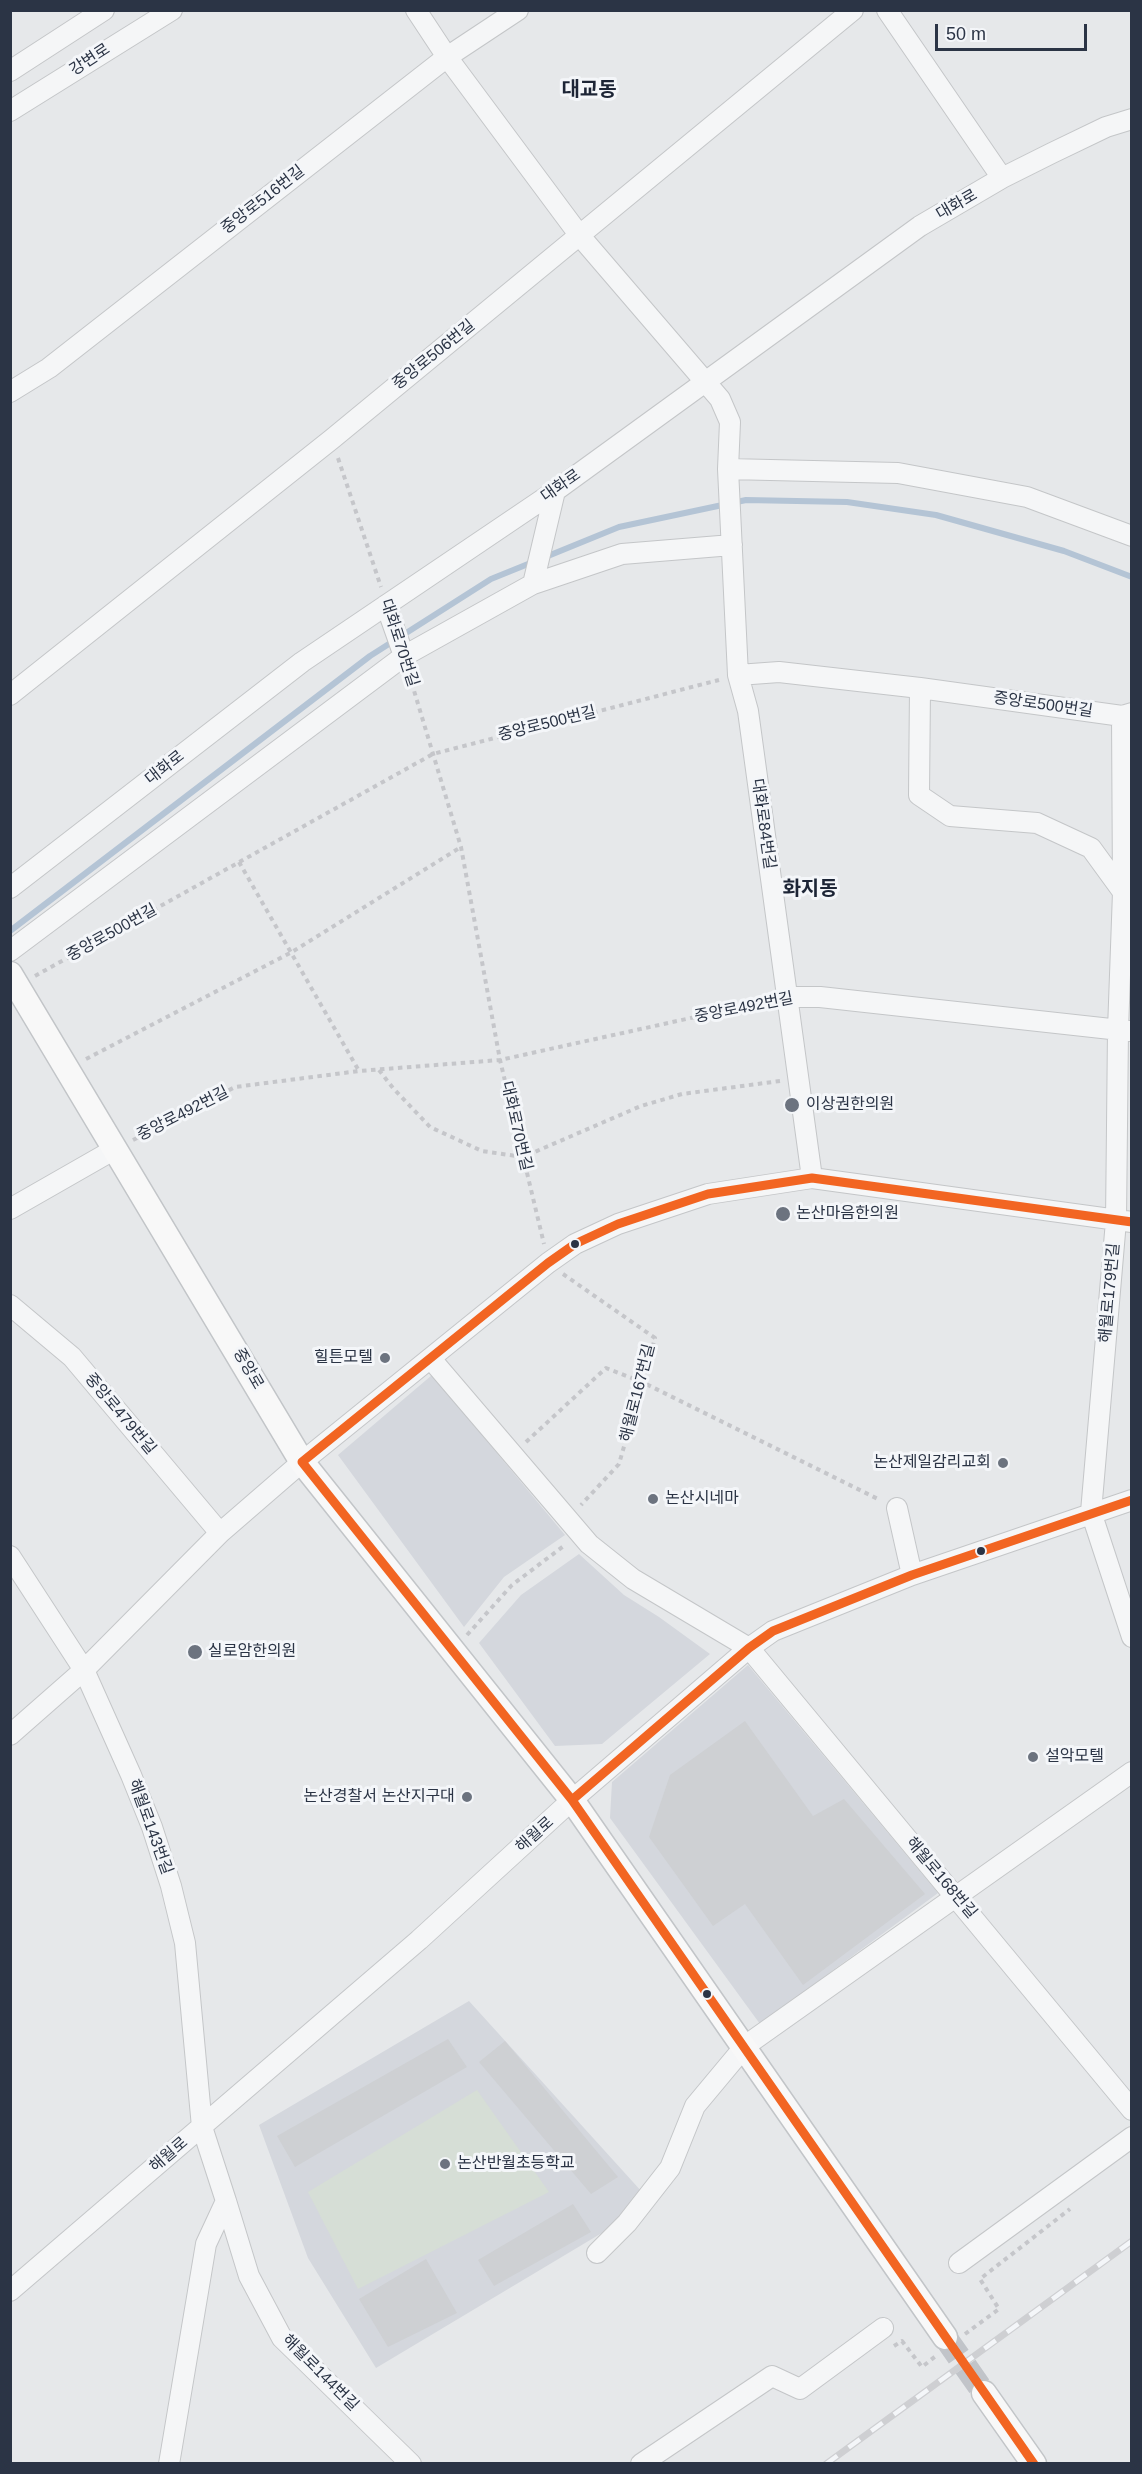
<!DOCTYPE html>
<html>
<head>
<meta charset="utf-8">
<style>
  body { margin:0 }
  #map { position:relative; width:1142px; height:2474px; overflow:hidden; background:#e6e8ea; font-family:Helvetica,sans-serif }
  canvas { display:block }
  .frame { position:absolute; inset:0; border:12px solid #2b3445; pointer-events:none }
  .scale { position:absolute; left:935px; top:24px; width:152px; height:27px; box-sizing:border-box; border:3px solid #2b3445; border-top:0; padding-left:8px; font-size:18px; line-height:21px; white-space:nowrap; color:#2b3445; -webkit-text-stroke:4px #f4f6f9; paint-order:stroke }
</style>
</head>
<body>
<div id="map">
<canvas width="1142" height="2474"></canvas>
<div class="frame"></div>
<div class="scale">50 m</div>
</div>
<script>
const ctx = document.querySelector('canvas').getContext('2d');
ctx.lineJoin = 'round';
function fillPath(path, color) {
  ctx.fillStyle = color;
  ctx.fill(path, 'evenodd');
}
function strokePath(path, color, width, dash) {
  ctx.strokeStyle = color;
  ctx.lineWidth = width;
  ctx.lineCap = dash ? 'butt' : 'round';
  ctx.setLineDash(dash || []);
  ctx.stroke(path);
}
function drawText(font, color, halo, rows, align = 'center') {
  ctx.font = font + ' Helvetica,"Noto Sans KR",sans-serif';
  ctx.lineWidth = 6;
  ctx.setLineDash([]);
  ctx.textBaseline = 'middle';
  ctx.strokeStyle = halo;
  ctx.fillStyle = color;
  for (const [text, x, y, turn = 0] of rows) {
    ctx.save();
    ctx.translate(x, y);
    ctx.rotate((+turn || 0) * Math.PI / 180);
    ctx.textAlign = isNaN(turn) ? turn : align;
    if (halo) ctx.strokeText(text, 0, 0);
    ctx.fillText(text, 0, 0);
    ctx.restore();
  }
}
fillPath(new Path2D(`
  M432 1375 565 1535 504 1577 464 1627 338 1455Z
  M579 1554 624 1595 659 1617 710 1654 602 1744 555 1746 479 1643 521 1595Z
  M748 1665 938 1893 760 2024 610 1818 612 1782Z
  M469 2001 652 2203 376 2368 308 2258 259 2125Z`), '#d4d7dd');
fillPath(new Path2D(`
  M477 2090 549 2192 358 2289 308 2192Z`), '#d6ded6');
strokePath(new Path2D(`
  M543 558 619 527 746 500 847 502 936 515 1064 551 1132 577
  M10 931 370 656 491 579 533 562`), '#b4c4d5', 6);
fillPath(new Path2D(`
  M745 1721 813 1816 844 1799 925 1894 803 1985 745 1904 713 1926 649 1837 670 1775Z
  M448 2039 467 2067 295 2167 277 2136Z
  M505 2041 618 2177 591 2194 479 2062Z
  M573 2204 591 2232 494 2286 478 2260Z
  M426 2259 457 2313 388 2347 359 2299Z`), '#ced0d3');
strokePath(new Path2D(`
  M945 2337 984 2393`), '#c1c4c9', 24, [24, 12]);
const minor = new Path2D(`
  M416 10 447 57 580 236 720 399 730 422 728 469 738 675 748 711 812 1178
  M887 10 1002 178
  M10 71 104 10
  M10 111 172 10
  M10 392 49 368 447 57 518 10
  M728 469 898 473 1027 497 1132 536
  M533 584 555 491
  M386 605 404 656
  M738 675 779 672 920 688 1122 716 1132 713
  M920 688 919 795 950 816 1037 823 1091 848 1123 892
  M10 695 332 439 853 10
  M1122 716 1123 892 1118 1030 1116 1221 1091 1512 1132 1637
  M10 888 302 662 555 491 920 226 1002 178 1052 153 1106 127 1132 119
  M10 951 404 656 533 584 622 554 732 545
  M786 997H820L1129 1031
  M10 1209 115 1149
  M10 1305 72 1357 220 1533
  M431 1359 589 1544 633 1579 749 1648 1132 2110
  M897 1508 912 1575
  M10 1556 84 1670 131 1775 152 1827 171 1886 185 1943 202 2127 226 2201 206 2244 169 2464
  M10 1735 84 1670 220 1533 302 1462 548 1263 575 1244 618 1224 708 1194 812 1178 1132 1222
  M226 2201 249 2276 282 2338 411 2464
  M597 2253 627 2223 670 2168 695 2106 745 2046 1132 1772
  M959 2263 1132 2137
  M10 2291 419 1940 572 1800 749 1648 773 1631 912 1575 1132 1500
  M641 2464 772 2376 800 2389 883 2328`);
const major = new Path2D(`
  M10 974 302 1462 572 1800 945 2337
  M984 2393 1034 2464`);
strokePath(minor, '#c4c6c8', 22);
strokePath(major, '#c2c5c8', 27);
strokePath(new Path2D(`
  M338 458 381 587
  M409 674 461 847 500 1060 544 1244
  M239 862 359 1071
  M35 976 433 754 719 680
  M86 1059 292 952 461 847
  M379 1070 393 1088 430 1127 482 1151 523 1157 641 1106 682 1094 780 1081
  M133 1140 235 1087 359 1071 500 1060 768 1001
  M563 1274 655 1338 619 1464 581 1505
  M526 1442 606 1368 642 1382 880 1500
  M467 1635 512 1585 565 1545
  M965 2334 999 2309 980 2279 1070 2209
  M894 2346 902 2341 922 2367 937 2355`), '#c5c6ca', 4, [4.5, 4.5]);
strokePath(minor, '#f5f6f7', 20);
strokePath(major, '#f8f8f8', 24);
const rail = new Path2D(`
  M826 2464 1132 2241`);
strokePath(rail, '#cecfd2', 7);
strokePath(rail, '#f4f6f9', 4.5, [14]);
strokePath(new Path2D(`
  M572 1800 749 1648 773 1631 912 1575 1132 1500
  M1034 2464 572 1800 302 1462 548 1263 575 1244 618 1224 708 1194 812 1178 1132 1222`), '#f26522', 9);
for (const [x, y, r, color] of [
  [792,1105,8,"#6c737f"],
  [783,1214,8,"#6c737f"],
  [575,1244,5,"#2b3445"],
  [385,1358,6,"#6c737f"],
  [1003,1463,6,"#6c737f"],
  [653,1499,6,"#6c737f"],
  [981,1551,5,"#2b3445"],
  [195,1652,8,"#6c737f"],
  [1033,1757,6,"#6c737f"],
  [467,1797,6,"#6c737f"],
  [707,1994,5,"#2b3445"],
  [445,2164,6,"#6c737f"]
]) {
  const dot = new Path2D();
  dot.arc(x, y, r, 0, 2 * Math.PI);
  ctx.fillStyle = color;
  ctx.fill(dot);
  strokePath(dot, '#f4f6f9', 2);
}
drawText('16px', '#2b3445', '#f4f6f9', [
  ["강변로",90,60,-33],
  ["중앙로516번길",263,200,-38],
  ["대화로",957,205,-30],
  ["중앙로506번길",434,355,-39],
  ["대화로",561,486,-35],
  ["대화로70번길",399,643,72],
  ["중앙로500번길",1043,705,8],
  ["중앙로500번길",547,724,-14],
  ["대화로",165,768,-38],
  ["대화로84번길",763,824,82],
  ["중앙로500번길",112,933,-29],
  ["중앙로492번길",744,1008,-11],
  ["중앙로492번길",183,1114,-27],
  ["대화로70번길",516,1126,77],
  ["해월로179번길",1110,1293,-85],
  ["중앙로",248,1369,60],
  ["해월로167번길",638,1393,-76],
  ["중앙로479번길",120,1414,50],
  ["해월로143번길",150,1827,70],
  ["해월로",535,1835,-42],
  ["해월로168번길",941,1878,50],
  ["해월로",169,2155,-41],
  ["해월로144번길",320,2373,45]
]);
drawText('16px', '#2b3445', '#f4f6f9', [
  ["이상권한의원",806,1105],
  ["논산마음한의원",796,1214],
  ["힐튼모텔",373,1358,"right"],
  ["논산제일감리교회",991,1463,"right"],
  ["논산시네마",665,1499],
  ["실로암한의원",208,1652],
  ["설악모텔",1045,1757],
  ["논산경찰서 논산지구대",455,1797,"right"],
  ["논산반월초등학교",457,2164]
], 'left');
drawText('bold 20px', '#1d2536', '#f4f6f9', [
  ["대교동",589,90],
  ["화지동",810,889]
]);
</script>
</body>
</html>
